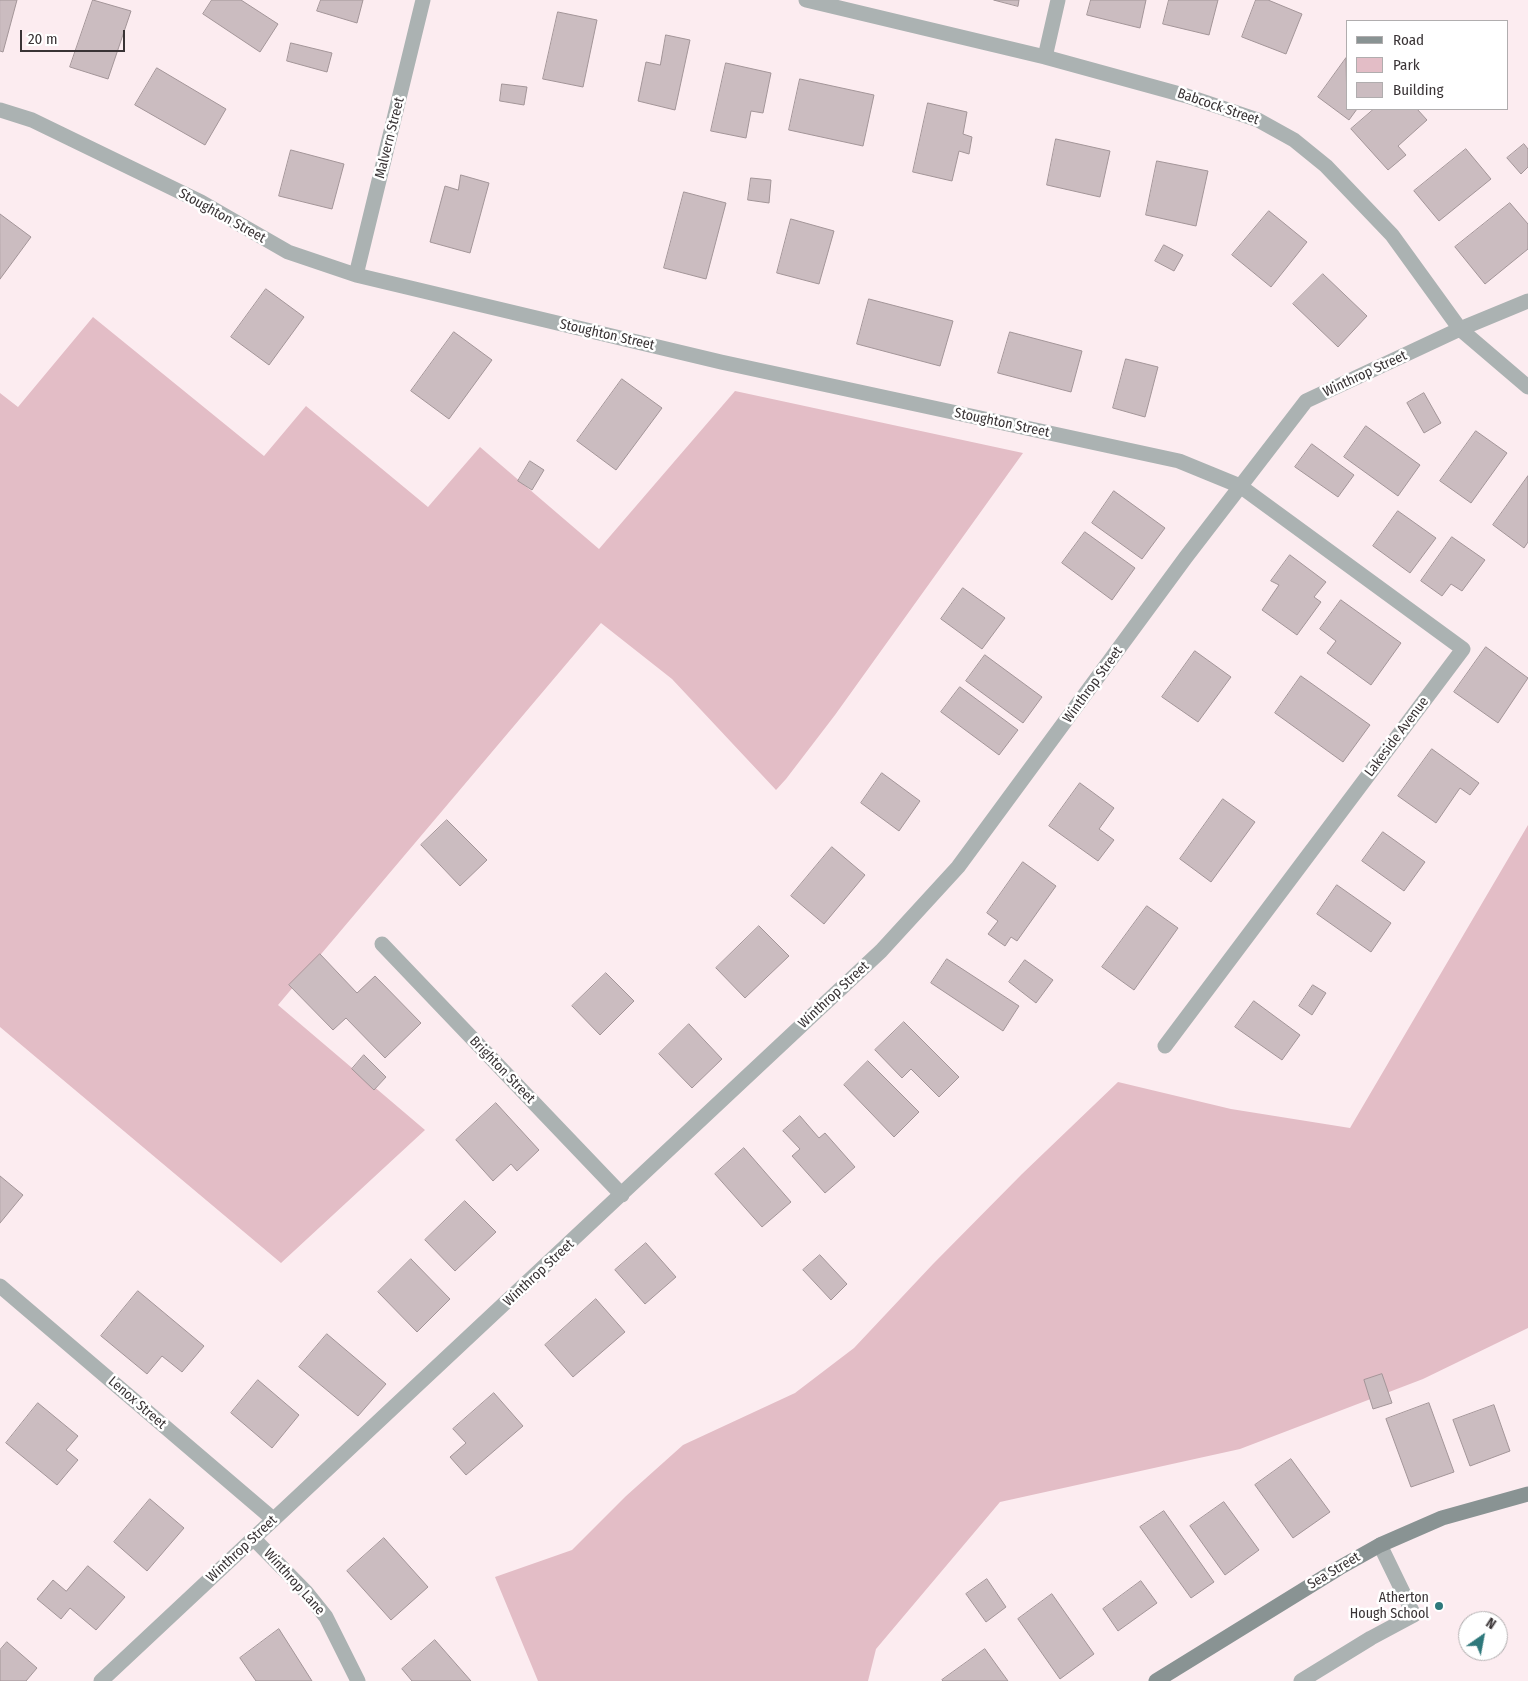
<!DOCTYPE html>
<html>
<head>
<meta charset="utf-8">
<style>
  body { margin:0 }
  #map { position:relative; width:1528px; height:1681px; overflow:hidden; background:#fcecf0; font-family:"Fira Sans Condensed",sans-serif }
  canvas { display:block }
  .legend { position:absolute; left:1346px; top:20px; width:162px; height:90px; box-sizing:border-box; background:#fff; border:1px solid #b0adae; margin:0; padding:6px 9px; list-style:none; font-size:15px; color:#393335 }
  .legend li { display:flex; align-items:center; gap:10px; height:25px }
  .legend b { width:25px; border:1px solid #b0adae }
  .north { position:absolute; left:1458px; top:1611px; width:50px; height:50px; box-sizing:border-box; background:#fff; border:1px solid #b0adae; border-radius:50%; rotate:33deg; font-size:14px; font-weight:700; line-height:20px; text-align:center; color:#393335 }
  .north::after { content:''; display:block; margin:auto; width:18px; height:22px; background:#2e787b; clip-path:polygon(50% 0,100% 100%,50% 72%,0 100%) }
  .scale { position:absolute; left:20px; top:30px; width:105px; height:22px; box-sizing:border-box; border:2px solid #393335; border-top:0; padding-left:6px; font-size:15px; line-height:18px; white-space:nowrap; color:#393335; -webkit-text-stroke:4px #fff; paint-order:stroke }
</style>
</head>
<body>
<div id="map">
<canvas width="1528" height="1681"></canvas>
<ul class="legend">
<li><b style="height:6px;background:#899393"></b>Road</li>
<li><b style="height:14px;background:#e3bdc6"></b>Park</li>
<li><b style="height:14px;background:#cbbcc0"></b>Building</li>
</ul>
<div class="north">N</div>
<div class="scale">20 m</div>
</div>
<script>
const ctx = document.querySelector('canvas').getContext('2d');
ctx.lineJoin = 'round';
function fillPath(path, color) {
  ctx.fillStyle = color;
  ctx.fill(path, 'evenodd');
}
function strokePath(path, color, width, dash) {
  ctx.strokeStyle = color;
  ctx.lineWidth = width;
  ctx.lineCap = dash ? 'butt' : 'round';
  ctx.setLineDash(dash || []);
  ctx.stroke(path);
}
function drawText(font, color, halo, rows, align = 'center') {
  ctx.font = font + ' "Fira Sans Condensed",sans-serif';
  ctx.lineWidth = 5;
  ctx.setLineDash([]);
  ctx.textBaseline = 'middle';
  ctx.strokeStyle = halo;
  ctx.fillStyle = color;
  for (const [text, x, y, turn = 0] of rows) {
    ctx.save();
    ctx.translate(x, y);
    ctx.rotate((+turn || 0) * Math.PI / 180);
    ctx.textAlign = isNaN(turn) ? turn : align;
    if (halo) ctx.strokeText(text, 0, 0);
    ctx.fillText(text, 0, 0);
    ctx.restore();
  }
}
fillPath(new Path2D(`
  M93 317 264 456 306 406 428 507 480 447 599 549 735 391 1023 453 835 715 786 779 776 790 672 679 601 623 278 1005 425 1130 281 1263 0 1027V393L18 407Z
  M1528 825V1328L1423 1379 1240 1449 1000 1502 876 1649 868 1681H538L495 1577 572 1550 626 1496 683 1445 795 1393 854 1348 933 1264 1022 1174 1118 1082 1231 1109 1350 1128Z`), '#e3bdc6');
const building = new Path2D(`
  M0 0H17L3 52 0 51Z
  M93 0 131 11 108 79 70 67Z
  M212 0H241L278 24 260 52 203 14Z
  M321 0H363L357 23 317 11Z
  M994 0H1019L1018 6Z
  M1091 0H1146L1140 28 1087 15Z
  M1169 0H1218L1209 35 1163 24Z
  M1256 0H1268L1302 14 1286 54 1242 37Z
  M558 12 597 20 583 87 543 79Z
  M666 35 690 40 675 110 638 101 646 62 660 65Z
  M291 43 332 53 327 72 287 61Z
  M1346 58 1347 109H1357L1349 120 1318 97Z
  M726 63 771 73 763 113 751 111 746 138 711 131Z
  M157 68 226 109 205 145 135 105Z
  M800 79 874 95 863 146 789 130Z
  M502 84 527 87 524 105 500 101Z
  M928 103 967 112 963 134 972 137 969 154 959 151 952 181 913 172Z
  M1374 109H1417L1427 120 1398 146 1406 155 1388 170 1351 129Z
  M1056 139 1110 151 1100 197 1047 185Z
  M1524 144 1528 149V167L1521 174 1507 158Z
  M1466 149 1491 179 1439 221 1414 191Z
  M291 150 344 164 332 209 279 196Z
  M1157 161 1208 171 1196 226 1146 215Z
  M461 175 489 183 470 253 430 242 445 186 458 190Z
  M751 178 771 180 769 203 748 200Z
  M684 192 726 203 706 279 664 268Z
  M1510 203 1528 224V249L1485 284 1455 247Z
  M1269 211 1307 242 1271 287 1232 255Z
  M0 214 31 237 0 279Z
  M791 219 834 231 819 284 777 273Z
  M1164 245 1183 255 1174 271 1155 261Z
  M1323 274 1367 316 1338 347 1293 304Z
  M266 289 304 317 269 365 231 337Z
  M869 299 953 321 940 366 857 344Z
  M454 332 492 360 449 419 411 391Z
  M1010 332 1082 351 1071 392 998 373Z
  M1126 359 1158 367 1145 417 1113 408Z
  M622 379 662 408 616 470 577 441Z
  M1424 393 1441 423 1424 433 1407 403Z
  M1366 426 1420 465 1398 496 1344 457Z
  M1476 431 1507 453 1471 503 1440 481Z
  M1312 444 1354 475 1338 497 1295 467Z
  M530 461 544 470 532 490 518 481Z
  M1528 476V542L1524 548 1493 525Z
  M1114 491 1165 528 1142 559 1092 523Z
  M1398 511 1436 538 1410 573 1373 546Z
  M1085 532 1135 568 1112 600 1062 563Z
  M1452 537 1485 560 1462 591 1451 584 1442 596 1421 581Z
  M1290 555 1326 582 1314 597 1321 602 1297 635 1262 610 1279 585 1271 581Z
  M963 588 1005 618 982 649 941 619Z
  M1341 600 1401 643 1371 685 1327 653 1336 641 1320 629Z
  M1486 647 1528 678 1498 723 1454 692Z
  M1195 651 1231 677 1198 722 1162 697Z
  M985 655 1042 697 1023 723 966 681Z
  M1301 676 1370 725 1343 762 1275 713Z
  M960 687 1018 730 999 755 941 712Z
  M1432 749 1479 783 1470 795 1460 788 1436 823 1398 796Z
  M882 773 920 801 899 831 861 803Z
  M1080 783 1114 808 1099 829 1114 840 1098 861 1049 826Z
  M1223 799 1255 822 1211 882 1180 859Z
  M447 820 487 860 460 886 421 845Z
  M1383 832 1425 862 1404 891 1362 861Z
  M832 847 865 875 824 924 791 896Z
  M1023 862 1056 886 1017 941 1011 937 1005 946 988 934 998 921 987 913Z
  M1337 885 1391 923 1371 952 1317 914Z
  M1147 906 1178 928 1134 990 1102 967Z
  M759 926 789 956 745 998 716 968Z
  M320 954 357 993 375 976 421 1023 385 1058 346 1018 333 1030 289 985Z
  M947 959 1019 1006 1003 1031 931 983Z
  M1025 960 1053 980 1036 1003 1009 982Z
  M606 973 634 1001 600 1035 572 1006Z
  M1313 985 1326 993 1312 1015 1299 1006Z
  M1254 1001 1300 1035 1282 1060 1235 1027Z
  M904 1022 959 1077 939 1097 911 1069 902 1078 875 1050Z
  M689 1024 722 1059 692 1088 659 1054Z
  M364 1055 386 1077 374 1090 352 1069Z
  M868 1061 919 1112 894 1137 844 1085Z
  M496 1103 539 1150 517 1171 511 1164 493 1181 456 1140Z
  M800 1116 819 1138 825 1133 855 1167 825 1193 792 1156 800 1149 783 1131Z
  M744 1148 791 1202 762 1227 715 1174Z
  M0 1176 23 1195 0 1223Z
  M465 1201 496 1232 455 1271 425 1240Z
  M646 1243 676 1277 645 1304 615 1270Z
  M820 1255 847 1284 831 1300 803 1270Z
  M411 1259 450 1299 417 1332 378 1292Z
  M138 1291 204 1346 182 1372 162 1356 147 1374 101 1336Z
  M596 1299 625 1332 573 1377 545 1345Z
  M327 1334 386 1384 358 1416 299 1367Z
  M1382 1374 1392 1403 1373 1409 1364 1380Z
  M258 1380 299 1415 272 1448 231 1413Z
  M494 1393 523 1426 466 1475 450 1457 466 1443 453 1429Z
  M38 1403 78 1436 66 1450 78 1460 57 1485 6 1443Z
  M1429 1403 1454 1472 1411 1487 1386 1419Z
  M1494 1405 1510 1451 1470 1466 1453 1420Z
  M1291 1459 1330 1512 1293 1538 1255 1485Z
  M150 1499 184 1528 147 1571 114 1542Z
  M1224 1502 1259 1550 1225 1575 1190 1526Z
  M1164 1511 1214 1582 1191 1598 1140 1527Z
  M384 1538 428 1587 391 1620 347 1571Z
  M88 1566 125 1597 96 1630 70 1608 61 1619 37 1599 53 1580 66 1591Z
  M987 1579 1006 1607 986 1622 966 1594Z
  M1141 1581 1157 1603 1118 1631 1103 1609Z
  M1052 1594 1094 1654 1060 1679 1018 1619Z
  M279 1629 312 1681H256L240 1658Z
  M435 1640 471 1681H412L402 1669Z
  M7 1642 37 1668 26 1681H0V1650Z
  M985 1649 1008 1681H943L942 1680Z`);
fillPath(building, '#cbbcc0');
strokePath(building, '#a39598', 1);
strokePath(new Path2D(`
  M1301 1681 1371 1638 1414 1615 1380 1545`), '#abb2b2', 15);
strokePath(new Path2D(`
  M806 0 1045 57 1187 96 1258 120 1294 140 1326 166 1392 235 1460 329 1528 387
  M1045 57 1058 0
  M0 110 32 120 201 202 288 252 356 275 721 362 1179 461 1240 486 1463 649 1165 1046
  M356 275 423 0
  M382 944 622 1195
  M0 1286 273 1519
  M253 1538 306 1592 326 1617 358 1681
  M101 1681 881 951 958 867 1186 557 1306 401 1460 329 1528 301`), '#abb2b2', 15);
strokePath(new Path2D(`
  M1156 1681 1339 1568 1380 1545 1442 1518 1528 1494`), '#899393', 15);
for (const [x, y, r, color] of [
  [1439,1606,5,"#2e787b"]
]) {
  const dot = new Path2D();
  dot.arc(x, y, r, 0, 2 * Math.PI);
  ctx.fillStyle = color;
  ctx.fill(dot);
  strokePath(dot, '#fff', 2);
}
drawText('14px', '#393335', '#fff', [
  ["Babcock Street",1218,107,19],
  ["Malvern Street",390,138,-76],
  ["Stoughton Street",222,216,29],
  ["Stoughton Street",607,335,13],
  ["Winthrop Street",1365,374,-25],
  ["Stoughton Street",1002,423,12],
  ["Winthrop Street",1093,685,-54],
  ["Lakeside Avenue",1397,737,-53],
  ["Winthrop Street",834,995,-43],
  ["Brighton Street",502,1070,46],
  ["Winthrop Street",539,1273,-43],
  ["Lenox Street",137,1403,41],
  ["Winthrop Street",242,1549,-43],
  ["Sea Street",1334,1571,-31],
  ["Winthrop Lane",294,1582,48]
]);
drawText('14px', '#393335', '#fff', [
  ["Atherton",1429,1598],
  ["Hough School",1429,1614]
], 'right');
</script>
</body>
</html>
